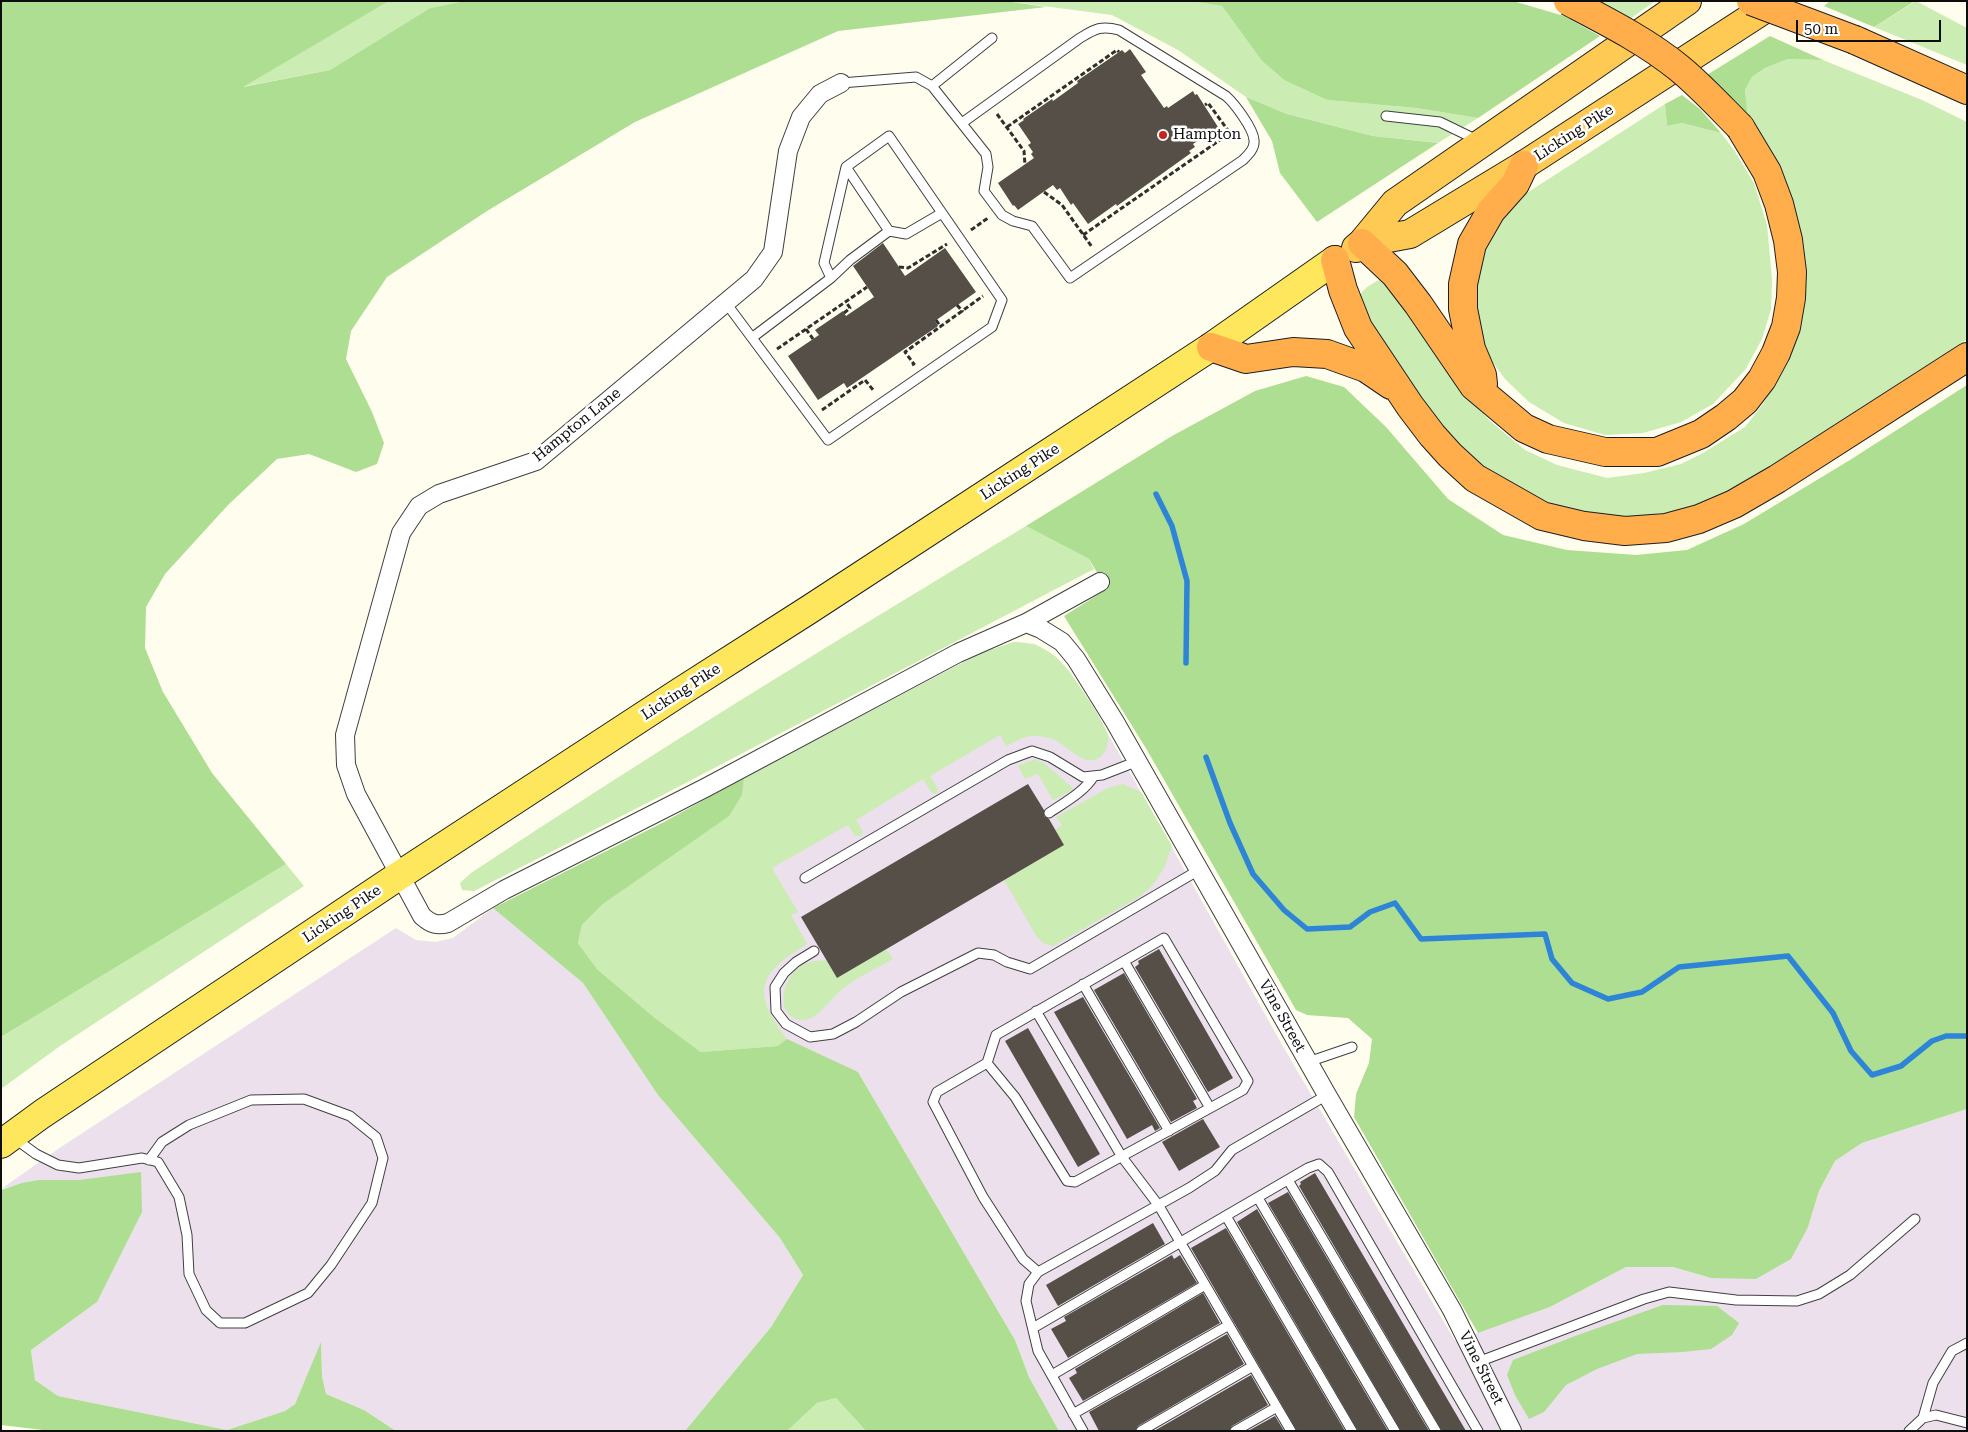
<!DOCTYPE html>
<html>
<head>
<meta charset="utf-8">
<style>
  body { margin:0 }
  #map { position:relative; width:1968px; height:1432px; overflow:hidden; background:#fffded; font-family:"Roboto Serif",serif }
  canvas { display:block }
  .frame { position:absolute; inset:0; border:2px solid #0d0d0d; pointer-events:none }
  .scale { position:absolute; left:1796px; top:20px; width:145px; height:22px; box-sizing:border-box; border:2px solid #0d0d0d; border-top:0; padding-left:6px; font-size:15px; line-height:18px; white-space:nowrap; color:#0d0d0d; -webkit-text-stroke:4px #fff; paint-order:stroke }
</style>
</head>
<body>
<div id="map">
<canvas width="1968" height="1432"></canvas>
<div class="frame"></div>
<div class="scale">50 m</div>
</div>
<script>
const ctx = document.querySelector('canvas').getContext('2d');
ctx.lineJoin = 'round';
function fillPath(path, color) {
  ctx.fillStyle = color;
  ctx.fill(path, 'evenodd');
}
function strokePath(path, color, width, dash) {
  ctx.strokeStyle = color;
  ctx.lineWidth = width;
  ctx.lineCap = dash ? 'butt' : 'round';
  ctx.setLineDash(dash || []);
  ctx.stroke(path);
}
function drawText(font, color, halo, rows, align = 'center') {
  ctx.font = font + ' "Roboto Serif",serif';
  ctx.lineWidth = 5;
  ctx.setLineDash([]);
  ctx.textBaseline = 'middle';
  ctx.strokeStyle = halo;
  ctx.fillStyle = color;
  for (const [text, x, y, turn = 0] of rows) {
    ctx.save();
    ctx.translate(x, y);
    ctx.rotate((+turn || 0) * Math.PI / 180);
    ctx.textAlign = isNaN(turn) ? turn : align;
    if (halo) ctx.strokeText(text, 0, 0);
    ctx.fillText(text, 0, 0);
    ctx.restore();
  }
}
fillPath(new Path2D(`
  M1014 642 1035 644 1056 657 1070 672 1095 711 1160 826 1281 1043 1455 1341 1550 1307 1626 1267H1673L1711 1278 1808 1227 1819 1191 1835 1161 1862 1143 1967 1109V1431H1059L1029 1377 1015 1340 858 1072 779 1046 582 925 742 795 744 778 981 653Z
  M493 908 583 983 658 1095 780 1238 803 1275 771 1327 685 1431H396L364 1410 326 1394 322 1376 321 1344 295 1404 285 1411 227 1430 58 1396 35 1380 31 1350 97 1302 79 1180H38L1 1189 58 1149 396 928 416 940 436 942 453 938Z`), '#ece0ed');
fillPath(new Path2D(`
  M389 1H465L430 8 330 70 241 87Z
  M1005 1H1190L1222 6 1262 61 1284 80 1327 100 1416 108 1478 118 1438 143 1373 136 1287 114 1246 97 1178 50 1112 15Z
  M1587 1H1655L1627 21Z
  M1916 1 1967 28V65L1874 27Z
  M1788 59 1823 60 1922 100 1967 122V339L1721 498 1673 512 1614 518 1563 510 1514 491 1472 461 1455 442 1424 403 1358 306C1359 291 1366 287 1379 280L1390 282 1468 397 1490 421 1525 450 1557 465 1607 478 1644 473 1681 464 1703 453 1745 427 1763 404 1789 359 1796 337 1806 288 1797 223 1748 118 1745 90 1752 77 1765 68Z
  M1665 104 1667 126 1682 123 1721 133 1734 150 1754 183 1767 225 1772 279 1771 309 1762 339 1745 370 1713 404 1681 422 1643 433 1605 435 1564 423 1529 402 1505 379 1488 356 1476 322 1474 283 1480 253 1496 223 1516 200Z
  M1026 526 1089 559 1094 569 655 799 474 891 462 890 460 883 471 873C653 752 839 639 1026 526Z
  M1014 642C1031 643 1041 645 1056 657 1068 667 1102 717 1107 733 1110 740 1107 752 1100 757 1086 768 1069 748 1057 741 1052 738 1044 737 1039 736 1027 734 1017 741 1006 746L1000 735 930 776 938 789 936 794 932 793 923 779 856 820 863 832 861 836H855L848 825 772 868 798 912 791 915 807 944C758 974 751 991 787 1039L779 1046 701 1052 655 1018 597 969 578 943 582 925 603 904 662 862 742 795 744 778 981 653Z
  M1035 759 1045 764 1074 789 1053 800 1038 774 1025 779 1018 766Z
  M1123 784 1141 792 1172 846 1164 868 1152 886 1139 897 1053 946 1045 944 1037 937 1004 880 1064 845 1055 830 1062 825 1056 817 1108 788Z
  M286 864 304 886 60 1046 1 1089V1037Z
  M886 949 893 959C876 969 855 978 840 991 832 998 821 1013 812 1018 807 1020 799 1021 794 1018 775 1008 785 978 798 968 807 961 816 960 827 961L837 978Z
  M836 1398 866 1431H787L817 1403Z`), '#cbecb3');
fillPath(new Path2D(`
  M1 1H389L243 87 330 70 430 8 465 1H1005L1046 7 838 31 635 122 487 211 387 277 351 331 346 359 372 412 384 443 377 464 356 472 309 454 277 459 228 505 165 574 146 607 145 648 163 692 212 773 286 864 1 1037Z
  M1190 1H1513L1564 16 1600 36 1478 118 1416 108 1327 100 1284 80 1262 61 1222 6Z
  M1830 1H1915L1874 27 1824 6Z
  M1770 36 1823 60 1788 59 1765 68 1752 77 1745 90 1748 118 1702 78Z
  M1682 95 1700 109 1721 133 1682 123 1667 126 1665 104Z
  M1246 97 1287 114 1373 136 1438 143 1317 222 1280 173 1272 141Z
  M1306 376 1344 387 1386 427 1448 499 1503 535 1567 550 1636 555 1687 550 1744 524 1850 460 1967 385V1109L1862 1143 1835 1161 1819 1191 1808 1227 1791 1259 1756 1279 1711 1278 1673 1267H1626L1550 1307 1478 1333 1354 1117 1356 1094 1369 1063 1372 1039 1348 1018 1307 1015 1296 1010 1147 750 1064 616 1107 589 1089 559 1026 526 1172 436 1255 391Z
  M744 778 742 795 729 816 603 904 582 925 578 943 597 969 655 1018 701 1052 778 1046 787 1039 858 1072 1015 1340 1029 1377 1059 1431H866L836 1398 817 1403 787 1431H685L771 1327 803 1275 780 1238 658 1095 583 983 493 908 664 822Z
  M141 1172 142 1212 97 1302 31 1350 35 1380 58 1396 227 1430 285 1411 295 1404 321 1342 322 1376 326 1394 364 1410 396 1431H51L1 1425V1190L22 1183 38 1180H79Z
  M1663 1305 1717 1306 1739 1323 1732 1335 1711 1349 1683 1352 1637 1354 1597 1369 1566 1385 1544 1412 1529 1419 1515 1395 1507 1375 1513 1360 1575 1336Z`), '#adde91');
strokePath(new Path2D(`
  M1156 494 1172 526 1187 581 1186 663
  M1206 757 1230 823 1253 874 1284 910 1307 929 1350 927 1370 912 1395 903 1421 939 1545 934 1552 959 1572 983 1608 999 1642 992 1679 967 1788 956 1833 1013 1851 1051 1872 1075 1901 1066 1932 1041 1946 1036H1967`), '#2e84d7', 5.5);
fillPath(new Path2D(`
  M1130 49 1146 72 1141 75 1164 108 1167 106 1168 108 1193 91 1195 95 1197 94 1218 127 1193 144 1195 147 1189 151 1191 153 1117 206 1116 204 1088 224 1073 203 1071 205 1060 188 1057 190 1053 185 1018 210 1014 205 1013 206 998 183 1034 158 1031 154 1033 152 1028 145 1031 143 1018 124 1024 120 1023 119 1052 99 1053 101 1078 83 1077 81 1122 50 1125 53Z
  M883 243 905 276 945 248 976 292 935 321 938 326 847 388 844 383 818 400 788 356 819 335 815 330 843 311 846 316 874 297 853 266Z
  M1028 784 1044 810V816L1049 819 1064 845 837 978 801 917Z
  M1159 949 1233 1078 1208 1092 1135 967 1139 964 1138 961Z
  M1124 973 1197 1099 1193 1101 1197 1108 1171 1122 1094 990Z
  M1083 997 1160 1128 1155 1131 1152 1125 1127 1139 1054 1012Z
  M1028 1028 1100 1154 1078 1167 1005 1041Z
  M1203 1119 1220 1147 1179 1171 1162 1142Z
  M1315 1173 1466 1431H1442L1299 1186 1301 1184 1300 1182Z
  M1288 1192 1429 1431H1401L1268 1203Z
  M1257 1209 1388 1431H1358L1237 1222Z
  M1153 1223 1165 1244 1058 1306 1046 1285Z
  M1226 1228 1345 1431H1297L1191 1248Z
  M1172 1255 1174 1259 1180 1255 1197 1283 1068 1358 1051 1329 1066 1321 1064 1317Z
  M1203 1293 1220 1323 1083 1401 1069 1378 1077 1373 1075 1369Z
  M1227 1334 1244 1364 1138 1426 1135 1431H1099L1089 1412Z
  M1251 1375 1268 1405 1232 1426 1229 1431H1154Z
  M1275 1416 1284 1431H1248Z`), '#564f48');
const service = new Path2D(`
  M841 83 916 77 932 86 986 154 988 167 984 191 1002 215 1013 221 1032 226 1070 278 1243 160C1249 154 1255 148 1254 140 1253 128 1235 104 1226 96L1119 30C1101 25 1095 29 1080 38L962 123
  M932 86 992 38
  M1386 116 1440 122 1477 140
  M846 167 889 231
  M831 278 850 260 889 231 906 234 942 213
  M726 303 828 440 992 327 1002 300 889 136 846 167 824 263 831 278 753 337
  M1049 813C1065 802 1083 793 1094 776
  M805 878 1008 760 1032 751 1050 757 1083 777 1102 775 1138 761
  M814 951 796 962 784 973 775 987 776 1011 786 1024 810 1037 833 1034 856 1022 901 992 978 953 994 955 1007 962 1030 969 1199 870
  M1124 961 1210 1108
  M1083 984 1169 1131
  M1036 1011 1122 1157 1159 1206 1291 1431
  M1308 1062 1352 1047
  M987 1063 1015 1097 1067 1181 1075 1182 1243 1090 1248 1081 1164 938 996 1035 987 1063 937 1092 933 1102 983 1197 1023 1259 1038 1272
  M14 1138 36 1154 58 1165 79 1168 142 1158 158 1162 179 1197 187 1235 189 1274 206 1310 220 1323H245L308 1293 331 1265 372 1203 383 1158 376 1137 350 1116 304 1099 251 1100 189 1125 162 1142 149 1160
  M1288 1180 1436 1431
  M1258 1198 1395 1431
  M1226 1216 1352 1431
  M1033 1328 1308 1168 1319 1164 1328 1172 1478 1431
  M1478 1362 1644 1299 1669 1292 1736 1300 1797 1301 1819 1294 1850 1275 1915 1219
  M1052 1375 1205 1285
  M1073 1414 1229 1325
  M1923 1418 1933 1383 1952 1351 1967 1343
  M1083 1431 1038 1351 1026 1301 1029 1284 1038 1272 1189 1188 1215 1171 1232 1150 1327 1095
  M1141 1431 1253 1366
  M1235 1431 1277 1407
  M1909 1431 1923 1418 1936 1415 1967 1423`);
const minor = new Path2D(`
  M841 83 820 94 801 117 788 151 773 252 754 279 536 461 439 494 419 506 401 533 345 735 346 765 356 794 422 916C431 924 437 926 448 923L504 890 705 788 958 653 1026 623 1100 582
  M1026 623 1041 629 1062 642 1076 659 1115 722 1327 1095 1452 1310 1512 1431`);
const primary = new Path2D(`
  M1 1144 42 1114 400 875 680 692 810 609 1211 347 1335 260`);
const trunk = new Path2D(`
  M1362 243 1410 234 1524 165 1777 1
  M1356 248 1362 243 1395 203 1687 1`);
const motorway = new Path2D(`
  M1855 40 1967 90
  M1362 243 1395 274 1418 304 1474 386 1524 428 1548 439 1605 452H1657L1701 434 1726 417 1745 401 1762 379 1776 353 1786 327 1791 298 1792 272 1788 240 1779 204 1767 172 1740 127
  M1335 260 1343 290 1358 328 1410 406 1432 435 1450 455 1475 478 1542 516 1584 526 1625 531 1666 528 1699 519 1734 504 1777 479 1967 357
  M1211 347 1246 359 1293 352 1327 354 1366 368 1391 385
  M1483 384 1482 375 1471 349 1463 309V284L1472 244 1491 211 1515 184 1524 165`);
strokePath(service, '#404040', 11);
strokePath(minor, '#404040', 20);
strokePath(primary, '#1e1e1e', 30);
strokePath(trunk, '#1e1e1e', 30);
strokePath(motorway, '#1e1e1e', 30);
strokePath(new Path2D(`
  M997 114 1024 151 1025 165
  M1007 127 1117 50 1119 52
  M1044 192 1062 205 1092 247
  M971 230 988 218
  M1083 235 1230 133 1208 103 1205 105
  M899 267 908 268 947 244
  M957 305 963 312
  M844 313 850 308 846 302
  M936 320 941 327
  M806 329 813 339
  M777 349 867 287
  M912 365 914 364 905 352 983 296
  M822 410 865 380 874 391`), '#2f2f2f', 3, [5, 2.5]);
strokePath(service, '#fff', 9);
strokePath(minor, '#fff', 18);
strokePath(primary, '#ffe75d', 28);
strokePath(trunk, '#ffca54', 28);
strokePath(motorway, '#ffae4b', 28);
const motorwayBridge = new Path2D(`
  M1568 1C1606 21 1646 41 1679 68 1701 86 1720 107 1740 127
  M1751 1 1855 40`);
strokePath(motorwayBridge, '#1e1e1e', 30, []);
strokePath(motorwayBridge, '#ffae4b', 28);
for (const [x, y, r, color] of [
  [1163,135,5,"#c7231b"]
]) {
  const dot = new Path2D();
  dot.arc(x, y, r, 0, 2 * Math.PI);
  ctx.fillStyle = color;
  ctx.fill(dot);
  strokePath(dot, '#fff', 2);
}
drawText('15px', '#0d0d0d', '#fff', [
  ["Licking Pike",1574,133,-33],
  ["Hampton Lane",577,425,-39],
  ["Licking Pike",1020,472,-33],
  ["Licking Pike",681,692,-33],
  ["Licking Pike",342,914,-34],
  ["Vine Street",1282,1016,61],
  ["Vine Street",1481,1368,63]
]);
drawText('15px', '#0d0d0d', '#fff', [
  ["Hampton",1173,135]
], 'left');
</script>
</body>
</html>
